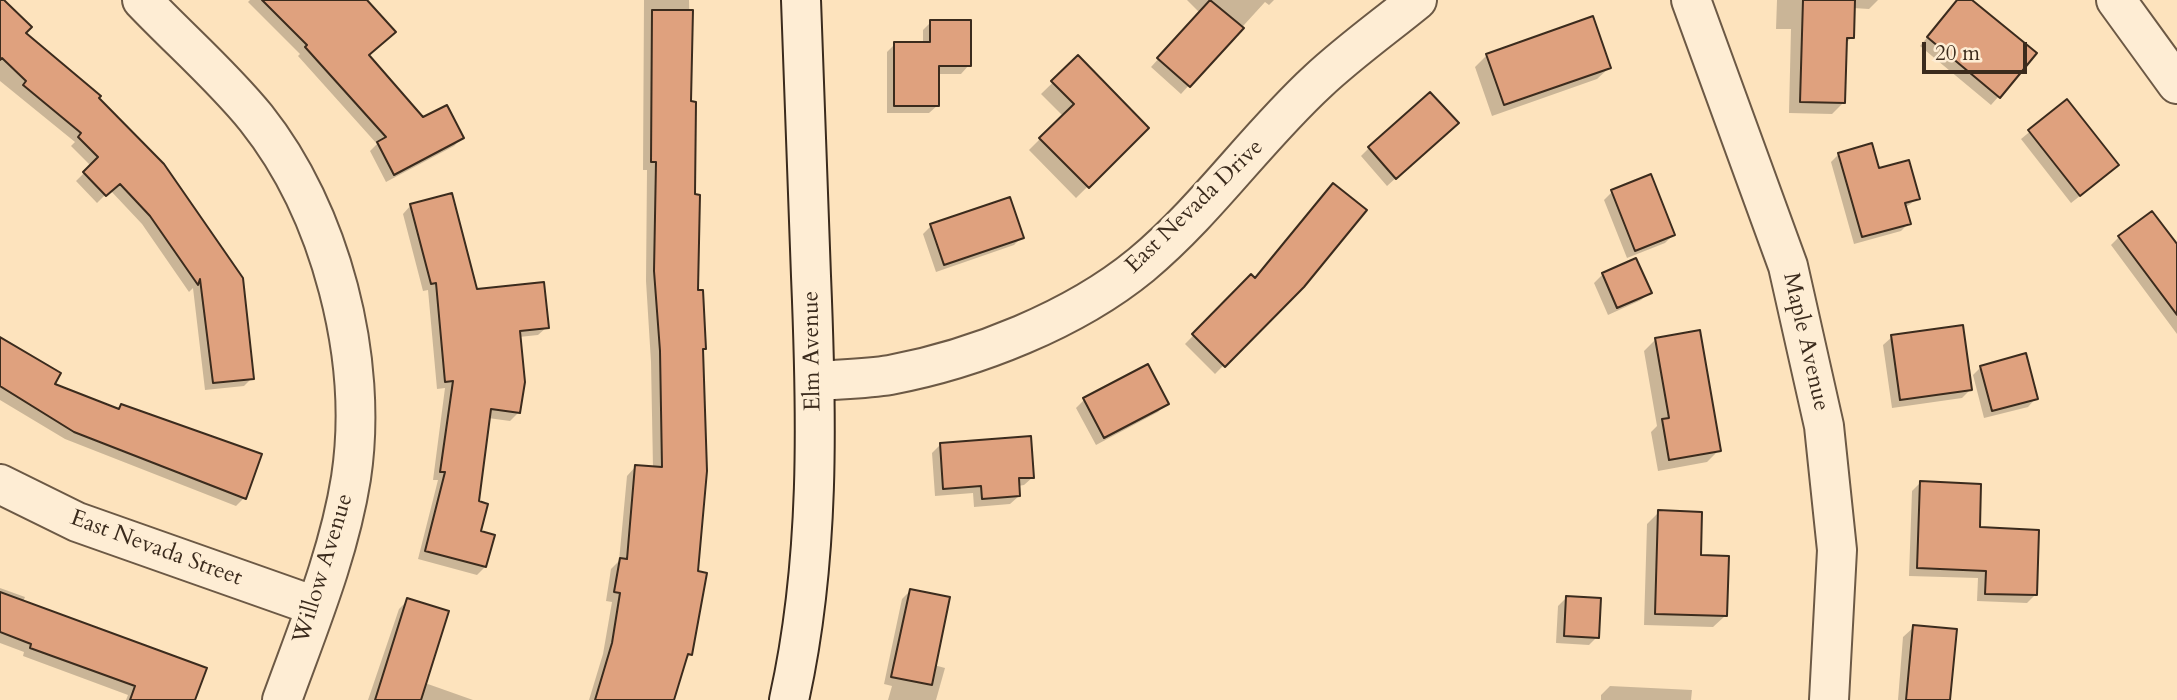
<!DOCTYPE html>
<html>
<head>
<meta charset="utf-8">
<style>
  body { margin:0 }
  #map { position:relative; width:2177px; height:700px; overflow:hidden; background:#fde3bd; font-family:Cardo,serif }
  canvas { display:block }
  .scale { position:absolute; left:1922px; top:42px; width:105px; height:32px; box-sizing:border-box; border:4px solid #3b2b1d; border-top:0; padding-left:9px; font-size:21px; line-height:24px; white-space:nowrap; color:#3b2b1d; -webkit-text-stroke:5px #feedd4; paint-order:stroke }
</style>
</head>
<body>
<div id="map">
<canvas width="2177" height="700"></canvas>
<div class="scale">20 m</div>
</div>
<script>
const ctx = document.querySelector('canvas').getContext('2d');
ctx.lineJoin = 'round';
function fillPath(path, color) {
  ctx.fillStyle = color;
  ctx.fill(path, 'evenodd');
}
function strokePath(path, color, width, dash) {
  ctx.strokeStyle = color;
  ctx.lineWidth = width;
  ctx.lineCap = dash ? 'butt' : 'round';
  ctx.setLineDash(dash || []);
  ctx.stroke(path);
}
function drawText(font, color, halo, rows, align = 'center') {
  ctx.font = font + ' Cardo,serif';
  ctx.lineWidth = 7;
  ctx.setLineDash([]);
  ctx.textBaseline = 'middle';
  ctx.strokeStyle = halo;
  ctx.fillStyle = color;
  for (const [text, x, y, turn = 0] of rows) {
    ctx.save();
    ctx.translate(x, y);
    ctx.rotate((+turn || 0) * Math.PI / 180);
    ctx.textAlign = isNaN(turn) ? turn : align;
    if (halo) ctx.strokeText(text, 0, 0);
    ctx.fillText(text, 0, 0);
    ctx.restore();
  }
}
fillPath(new Path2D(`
  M0 0 23 34 97 98 162 165 252 378 244 386 205 390 193 288 189 292 142 224 110 190 97 203 76 181 91 166 71 146 75 142 0 81Z
  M250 0H365L367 56 423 119 462 138 454 146 386 182 370 151 377 144 298 56 300 54 248 2Z
  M644 0H689L696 292 704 348 691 654 684 661 673 700H589L603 654 612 602 606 601 611 569 619 561 627 476 636 466 653 468 651 362 646 281 647 170H643Z
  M1187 0H1274L1269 5 1265 2 1181 94 1151 67 1200 13Z
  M1777 0H1878L1869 9 1853 8 1852 37 1846 43 1844 102 1832 114 1789 113 1791 29H1776Z
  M1959 0H1970L1999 96 1991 105 1920 46Z
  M931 22 969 65 961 74H938V105L929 113H887V52L895 44H923V30Z
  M1487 55 1609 68 1597 79 1492 116 1475 67Z
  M1078 58 1147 128 1076 198 1029 150 1063 116 1041 94Z
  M2067 101 2109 173 2071 203 2021 139Z
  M1448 131 1387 186 1361 156 1369 148Z
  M1839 154 1878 170 1918 198 1905 208 1909 223 1901 231 1854 244 1831 162Z
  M1612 192 1673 235 1665 243 1627 258 1604 200Z
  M411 205 476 290 547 327 538 335 519 337V412L510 421 488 418 477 502 485 567 477 575 418 559 438 480H433L445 388 437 389 428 290 423 291 403 214Z
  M931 226 1022 237 1014 245 936 272 923 234Z
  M2119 237 2177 247V334L2111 245Z
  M1603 274 1650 292 1641 300 1608 315 1594 283Z
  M1251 277 1255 280 1302 286 1215 374 1185 344Z
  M1892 337 1970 390 1962 398 1892 408 1883 345Z
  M0 339 52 384 117 410 122 406 244 498 236 506 65 439 0 400Z
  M1656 339 1719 450 1707 462 1658 471 1651 432 1657 426 1644 351Z
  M1981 367 2036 398 2028 407 1984 418 1973 375Z
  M1084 400 1166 404 1158 412 1096 445 1076 408Z
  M940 445 1033 477 1024 485 1018 486 1019 496 1010 504 974 507 973 493 935 496 932 453Z
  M1920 483 1978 529 2035 595 2027 603 1977 601 1978 578 1909 576 1912 491Z
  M1659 512 1699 557 1725 616 1713 627 1644 625 1647 524Z
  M0 588 25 597 23 602 194 700H126L128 695 23 656 24 652 0 643Z
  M910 591 934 665 945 668 936 700H888L892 686 884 684 902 599Z
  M1567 597 1597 637 1589 645 1556 643 1558 606Z
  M408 600 425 683 473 700H368L399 609Z
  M1914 627 1949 700H1898L1903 637Z
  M1610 686 1692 690 1691 700H1601V695Z`), '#0003');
const building = new Path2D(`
  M0 0H4L32 27 26 33 101 96 99 98 164 164 243 278 254 379 213 383 200 279 198 285 150 216 120 184 106 196 83 172 98 157 78 137 81 133 23 85 26 81 2 58 0 60Z
  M262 0H367L396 32 369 55 423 117 447 105 464 138 394 175 377 142 386 137 305 47 307 45Z
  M1210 0 1244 28 1190 87 1157 58Z
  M1803 0H1855L1854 38H1847L1845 103 1800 102Z
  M1957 0H1972L2037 53 2000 98 1927 37Z
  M652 10H693L691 101 696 102 695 194 700 195 698 290H703L706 349H703L707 471 698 571 707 573 692 655 688 654 674 700H595L612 643 620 593 614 592 620 558 627 559 635 465 662 467 660 351 654 271 656 162H651Z
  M1593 16 1611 68 1504 105 1486 54Z
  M930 20H971V66H939V106H894V42H930Z
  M1078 55 1149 128 1089 188 1039 138 1074 104 1051 81Z
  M1430 92 1459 123 1396 179 1368 147Z
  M2067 99 2119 165 2080 196 2028 130Z
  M1872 143 1879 168 1909 160 1920 199 1905 203 1911 224 1862 237 1838 153Z
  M1651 174 1675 235 1635 251 1611 190Z
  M1333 183 1367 210 1304 287 1225 367 1192 334 1251 274 1255 278Z
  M452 193 477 289 544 282 549 328 520 331 525 382 520 413 491 409 479 501 488 504 481 531 495 535 486 567 425 551 445 472H440L453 381 445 382 436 283 431 284 410 204Z
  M1010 197 1024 238 944 265 930 224Z
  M2152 211 2177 244V315L2118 236Z
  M1636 258 1652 293 1617 308 1602 273Z
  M1963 325 1972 390 1900 400 1891 335Z
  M1700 330 1721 451 1669 460 1662 419 1669 418 1655 338Z
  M0 337 61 373 55 384 119 409 121 404 262 454 246 499 74 432 0 386Z
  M2026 353 2038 399 1992 411 1980 366Z
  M1148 364 1169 404 1104 438 1083 398Z
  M1031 436 1034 478H1019L1020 496 982 499 981 486 943 489 940 443Z
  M1920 481 1981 484 1980 527 2039 530 2037 595 1985 594 1986 571 1917 568Z
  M1658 510 1702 512 1701 555 1729 556 1727 616 1655 614Z
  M910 589 950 597 932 685 891 677Z
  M0 592 207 668 195 700H130L135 686 30 648 31 644 0 632Z
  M1566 596 1601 598 1599 638 1564 636Z
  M407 598 449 611 421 700H375Z
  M1913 625 1957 629 1950 700H1906Z`);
fillPath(building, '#dfa17e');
strokePath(building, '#3b2b1d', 2);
const street = new Path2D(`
  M142 0C179 39 222 76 256 118 331 212 369 359 351 478 339 554 308 628 282 700
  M1691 0 1788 266 1824 426 1837 550 1829 700
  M2116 0 2177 84
  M816 381C840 379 866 379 890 375 975 359 1074 320 1141 265 1207 210 1256 138 1318 81 1349 52 1384 27 1417 0
  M0 484 77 522 315 606`);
const secondary = new Path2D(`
  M789 700C820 561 817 418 811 276 808 184 804 92 801 0`);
strokePath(street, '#6c5945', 42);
strokePath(secondary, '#3b2b1d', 42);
strokePath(street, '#feedd4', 38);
strokePath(secondary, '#feedd4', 38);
drawText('23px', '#3b2b1d', '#feedd4', [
  ["East Nevada Drive",1195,207,-44],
  ["Maple Avenue",1805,342,77],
  ["Elm Avenue",813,351,-91],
  ["East Nevada Street",156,549,20],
  ["Willow Avenue",324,569,-73]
]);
</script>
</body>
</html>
